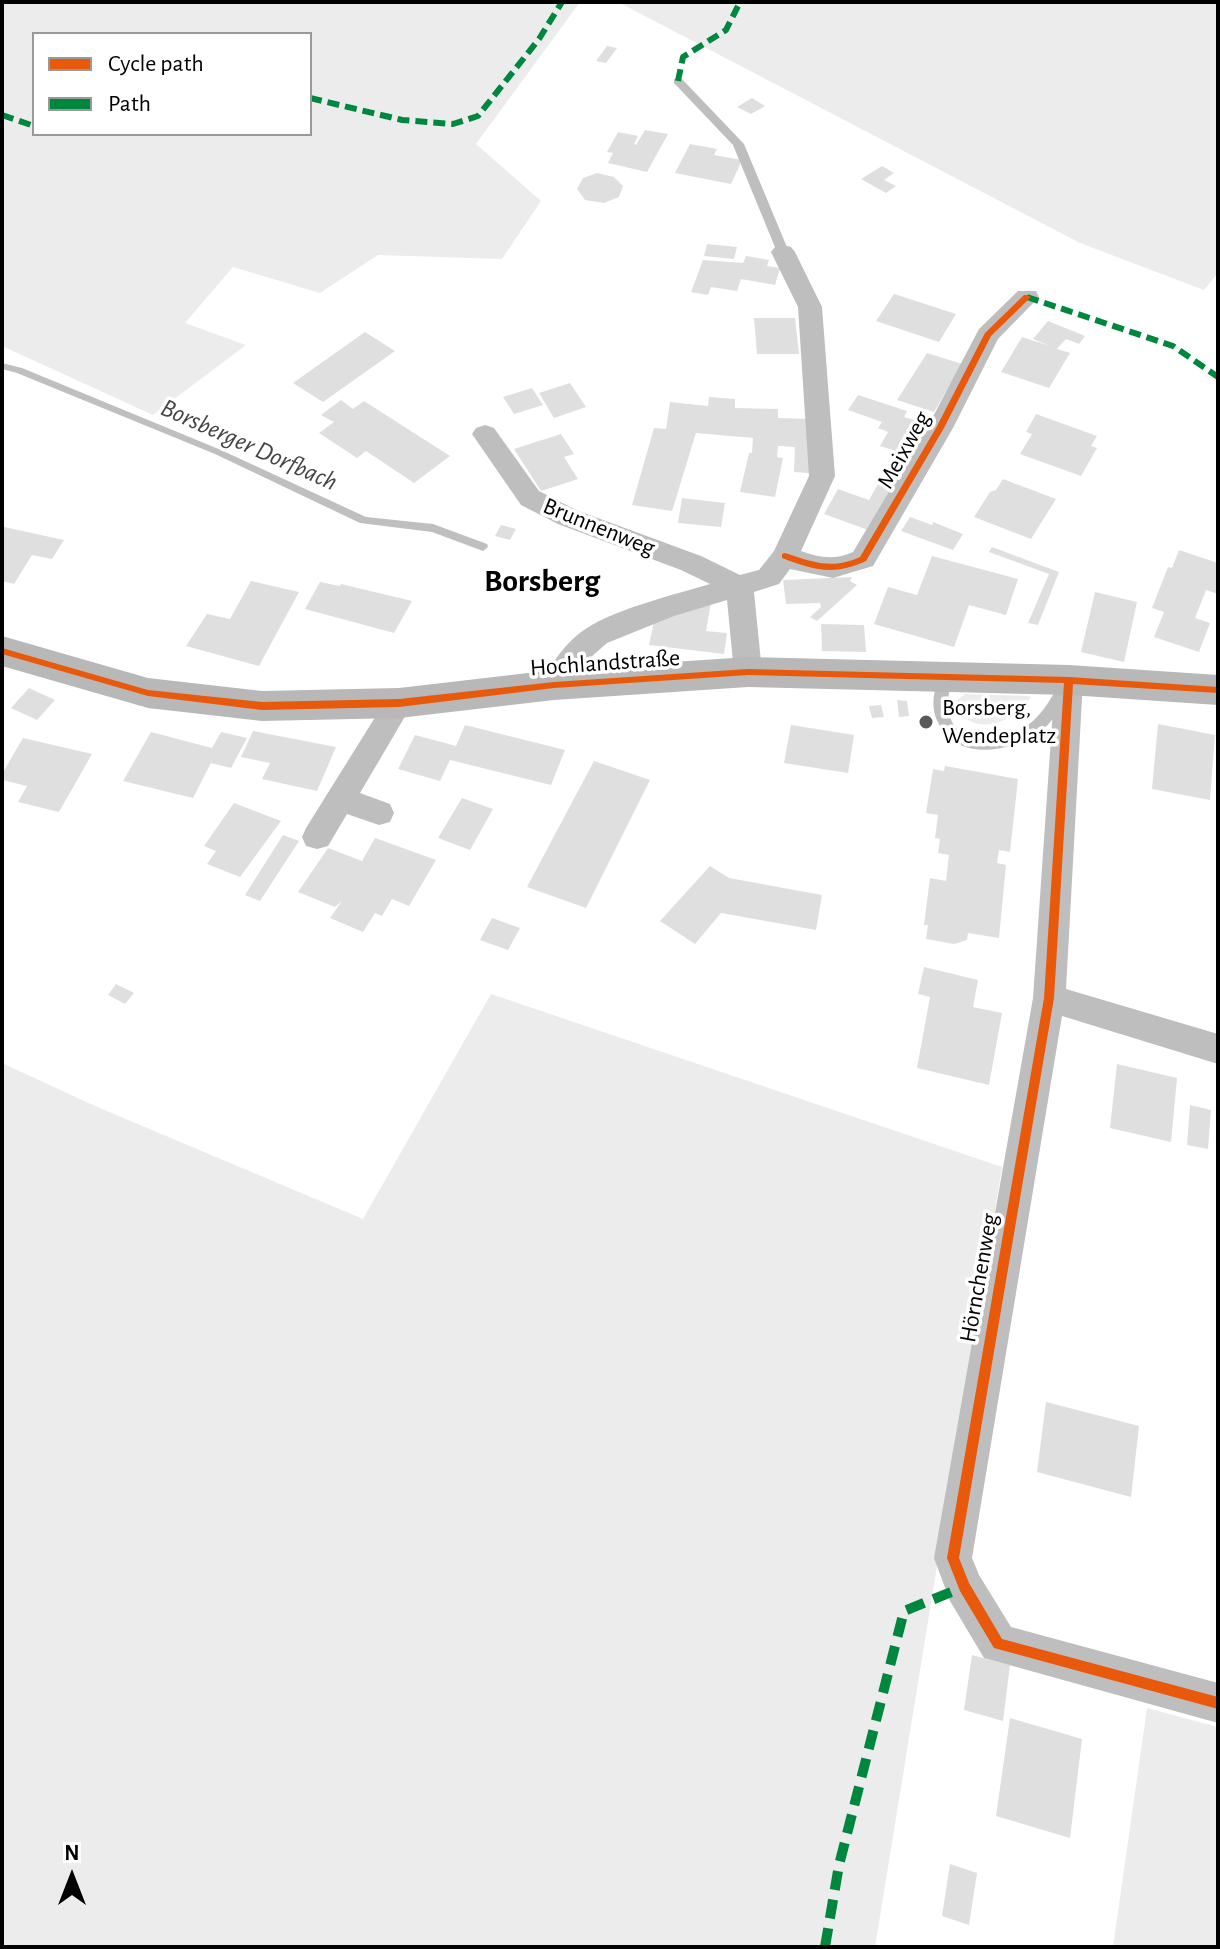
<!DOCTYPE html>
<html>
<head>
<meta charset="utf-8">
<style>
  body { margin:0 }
  #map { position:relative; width:1220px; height:1949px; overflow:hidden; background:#fff; font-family:"Alegreya Sans",sans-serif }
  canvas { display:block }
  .frame { position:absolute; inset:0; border:4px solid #000; pointer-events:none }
  .legend { position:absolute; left:32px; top:32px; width:280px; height:104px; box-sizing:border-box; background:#fff; border:2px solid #999; margin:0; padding:10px 14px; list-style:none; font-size:24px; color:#000 }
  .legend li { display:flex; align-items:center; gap:16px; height:40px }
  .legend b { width:40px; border:2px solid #999 }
  .north { position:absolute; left:32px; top:1837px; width:80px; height:80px; -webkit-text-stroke:6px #fff; paint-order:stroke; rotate:0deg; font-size:22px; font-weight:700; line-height:32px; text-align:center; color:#000 }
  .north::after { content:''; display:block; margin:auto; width:28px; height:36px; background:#000; clip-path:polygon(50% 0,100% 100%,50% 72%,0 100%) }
</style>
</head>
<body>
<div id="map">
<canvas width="1220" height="1949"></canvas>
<div class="frame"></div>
<ul class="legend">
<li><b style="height:10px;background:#e8590c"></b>Cycle path</li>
<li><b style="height:10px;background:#00873e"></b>Path</li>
</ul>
<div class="north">N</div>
</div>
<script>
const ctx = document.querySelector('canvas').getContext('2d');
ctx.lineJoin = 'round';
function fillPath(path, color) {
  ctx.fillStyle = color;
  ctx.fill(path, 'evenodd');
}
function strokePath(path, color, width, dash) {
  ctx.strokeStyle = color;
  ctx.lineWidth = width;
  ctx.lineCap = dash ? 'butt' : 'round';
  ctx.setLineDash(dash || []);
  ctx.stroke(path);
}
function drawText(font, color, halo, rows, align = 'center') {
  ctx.font = font + ' "Alegreya Sans",sans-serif';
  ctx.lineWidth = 7;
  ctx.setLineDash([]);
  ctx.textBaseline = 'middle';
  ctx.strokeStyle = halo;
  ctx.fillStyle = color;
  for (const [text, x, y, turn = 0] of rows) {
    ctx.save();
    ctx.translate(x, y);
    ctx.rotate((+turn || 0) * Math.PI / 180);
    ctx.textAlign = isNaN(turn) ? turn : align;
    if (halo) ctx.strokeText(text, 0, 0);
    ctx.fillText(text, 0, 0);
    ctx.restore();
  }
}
fillPath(new Path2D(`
  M2 2H580L476 144 541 201 502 259 378 255 320 293 233 267 185 323 246 345 153 415 2 346ZM310 34V134H34V34Z
  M618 2H1218V273L1204 290 1080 243Z
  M965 694 1028 696 1031 697C1012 722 979 738 956 709L955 702Z
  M491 994 1002 1167 875 1947H2V1063L95 1106 363 1219Z
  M1147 1708 1218 1727V1947H1113Z`), '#ececec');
fillPath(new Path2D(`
  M2 363 22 368 221 450 366 517 433 524 487 544 488 547 483 551 432 532 360 523 215 454 17 373 2 369Z`), '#bfbfbf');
fillPath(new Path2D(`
  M607 46 617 48 606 63 596 61Z
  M752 98 765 106 751 114 737 107Z
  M645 130 668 134 647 172 608 163 613 153 607 152 618 132 638 136 634 144 636 145Z
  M690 144 717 149 714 155 742 160 731 184 675 173Z
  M882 166 894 173 884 180 896 186 886 193 861 179Z
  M597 173 614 177 623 186 619 197 604 203 585 200 577 189 583 178Z
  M707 244 737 247 734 259 704 256Z
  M746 256 769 260 767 266 780 268 775 285 741 279 737 291 711 287 708 295 691 292 703 260 743 263Z
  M894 294 956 314 939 342 876 321Z
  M754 318H795L799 354H757Z
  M1048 321 1085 336 1079 344 1066 339 1057 349 1070 353 1049 388 1001 372 1022 337 1050 346 1033 339Z
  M365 332 395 351 323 402 293 383Z
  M927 353 962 364 934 412 897 400Z
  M570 383 586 407 554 418 539 393Z
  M532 388 543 405 514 414 503 397Z
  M858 395 907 411 904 417 927 424 908 455 880 446 888 432 878 428 882 422 848 410Z
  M709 397 735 399V408L778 409V418L810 419 809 473 794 472 795 447 778 446 777 457 783 458 775 497 740 492 749 453H752L753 438 696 433 672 511 632 505 654 428 666 429 670 402 708 406Z
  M341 400 353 409 364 401 450 456 414 483 366 451 357 458 319 433 334 422 321 415Z
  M1036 414 1097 436 1091 446 1097 448 1081 476 1020 454 1032 434 1026 432Z
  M561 434 574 454 564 457 578 479 541 491 514 449Z
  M1003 479 1056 499 1031 539 974 517 990 492 996 490Z
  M878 484 895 490 871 531 824 514 838 489 869 500Z
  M682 498 725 503 721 527 678 523Z
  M910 517 932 525 933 522 963 534 953 550 901 531Z
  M501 525 516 529 510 540 495 536Z
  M4 527 64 540 52 559 32 555 14 584 2 581Z
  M992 547 1059 572 1038 625 1028 623 1049 574 989 552Z
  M1179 550 1218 563V594L1206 590 1195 618 1210 623 1199 652 1154 637 1164 612 1152 608 1168 567 1172 568Z
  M932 556 1018 579 1006 615 969 605 954 647 874 624 888 587 917 595Z
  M852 577 850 581 857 585 817 621 810 617 821 607 820 603 786 604 783 580Z
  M251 581 299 592 259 666 186 646 207 614 230 619Z
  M320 582 340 586 341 584 412 601 394 633 305 609Z
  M1095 592 1137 602 1124 662 1081 652Z
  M711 602 706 631 727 633 724 654 649 645 654 621Z
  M821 624 864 625 866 652 822 651Z
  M29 688 55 700 37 720 11 708Z
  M897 700 907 701 909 716 899 717Z
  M881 705 884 717 872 718 869 706Z
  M1158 724 1215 735 1210 800 1152 789Z
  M465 725 565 750 551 785 450 760 440 781 398 769 415 735 456 746Z
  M791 725 854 735 848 773 784 763Z
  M253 731 336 747 317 791 262 779 270 763 241 757Z
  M151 732 212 748 221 732 247 738 231 768 211 763 193 798 123 781Z
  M23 738 92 754 59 812 18 802 27 786 2 780V774Z
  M594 761 650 780 586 908 527 887Z
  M945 766 1018 779 1010 852 999 850 997 863 1006 865 999 938 968 933 967 940 954 944 926 939 928 925H924L930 878 946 881 949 855 938 853 940 839 935 838 938 815 926 813 933 769 944 771Z
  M462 798 493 809 470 850 438 838Z
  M234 803 281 821 240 877 207 864 216 851 204 846Z
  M283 835 299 841 260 901 245 895Z
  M375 838 436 860 409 906 392 899 382 916 375 913 363 932 330 918 342 901 335 907 298 892 328 848 362 861Z
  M710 866 729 878 822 895 816 930 721 913 695 944 660 921Z
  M492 918 520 928 508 950 480 940Z
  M924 967 978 980 973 1007 1002 1013 989 1085 917 1068 930 997 918 994Z
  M116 984 134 993 125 1004 108 995Z
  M1117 1064 1177 1078 1171 1142 1110 1128Z
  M1190 1105 1211 1110 1208 1149 1187 1145Z
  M1046 1402 1139 1426 1131 1497 1037 1472Z
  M972 1655 1010 1665 1003 1721 964 1710Z
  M1010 1718 1082 1739 1070 1838 996 1816Z
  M950 1864 977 1873 969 1925 942 1916Z`), '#dfdfdf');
fillPath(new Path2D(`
  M674 79H682L744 144 789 252 787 255H779L777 252 733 145 674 83Z
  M946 671 953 676C950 689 946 700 949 713 957 752 1012 739 1033 721 1044 711 1051 698 1059 685H1069L1071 689C1063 705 1053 723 1038 733 1009 752 960 761 940 726 933 715 932 703 935 690 937 682 937 674 946 671Z`), '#bebebe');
fillPath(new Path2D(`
  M783 245 791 247 795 252 822 307 835 476 801 551C819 558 836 560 853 552L927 428 979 329 1018 291H1036L1039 297 998 339 953 428 873 566 833 578 790 569 779 584 754 592 762 672 758 680 748 683 738 680 734 672 727 600 674 616 607 643 582 665 564 693 554 696 544 693 540 685C551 664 566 641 587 628 616 609 676 594 710 584L681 570 558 524 521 505 472 434 476 428 485 425 494 428 539 491 576 510 701 556 740 575 759 570 774 551 809 476 798 307 771 252 775 247Z
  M1069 669 1079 672 1083 680 1066 989 1218 1034V1064L1062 1016 972 1558 979 1575 1011 1627 1218 1683V1723L984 1658 950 1601 934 1558 1033 998 1055 680 1059 672Z
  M399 692 409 695 413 703 360 793 390 804 394 813 390 822 379 825 347 814 328 846 317 849 306 846 302 837 306 828 389 695Z`), '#bebebe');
fillPath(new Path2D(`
  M2 636 148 678 262 691 399 688 554 670 748 657 1069 665 1218 675V705L1069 695 748 687 554 700 399 718 262 721 148 708 2 666Z`), '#b8b8b8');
strokePath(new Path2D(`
  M678 81 683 57 726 30 740 2
  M310 98 402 120 453 124 478 116 539 39 562 2
  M2 115 34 126
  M1027 297 1173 346 1218 377`), '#00873e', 6, [12, 6]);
strokePath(new Path2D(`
  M825 1947 839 1865 904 1611 964 1587`), '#00873e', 10, [19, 10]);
fillPath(new Path2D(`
  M1024 295H1027L1031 297 991 336 944 428 866 561C834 576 813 570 782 558V554L785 553C813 562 831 570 860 557L936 428 985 333Z
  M2 648 148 690 262 702 399 699 554 682 748 669 1069 677 1218 687V693L1073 684 1054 998 959 1558 969 1583 1002 1639 1218 1697V1709L994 1648 960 1591 947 1558 1044 998 1064 683 748 675 554 688 399 707 262 710 148 696 2 654Z`), '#e8590c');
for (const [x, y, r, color] of [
  [926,722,8,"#595959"]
]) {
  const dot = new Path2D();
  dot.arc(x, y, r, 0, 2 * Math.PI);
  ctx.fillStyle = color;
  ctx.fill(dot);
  strokePath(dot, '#fff', 3);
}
drawText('24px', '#000', '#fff', [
  ["Meixweg",904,450,-61],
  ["Brunnenweg",599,527,22],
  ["Hochlandstraße",605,663,-4],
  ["Hörnchenweg",979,1278,-80]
]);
drawText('24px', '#000', '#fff', [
  ["Borsberg,",942,708],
  ["Wendeplatz",942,736]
], 'left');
drawText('italic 26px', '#444', '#fff', [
  ["Borsberger Dorfbach",249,445,24]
]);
drawText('bold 32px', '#000', '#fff', [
  ["Borsberg",542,581]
]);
</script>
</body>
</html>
